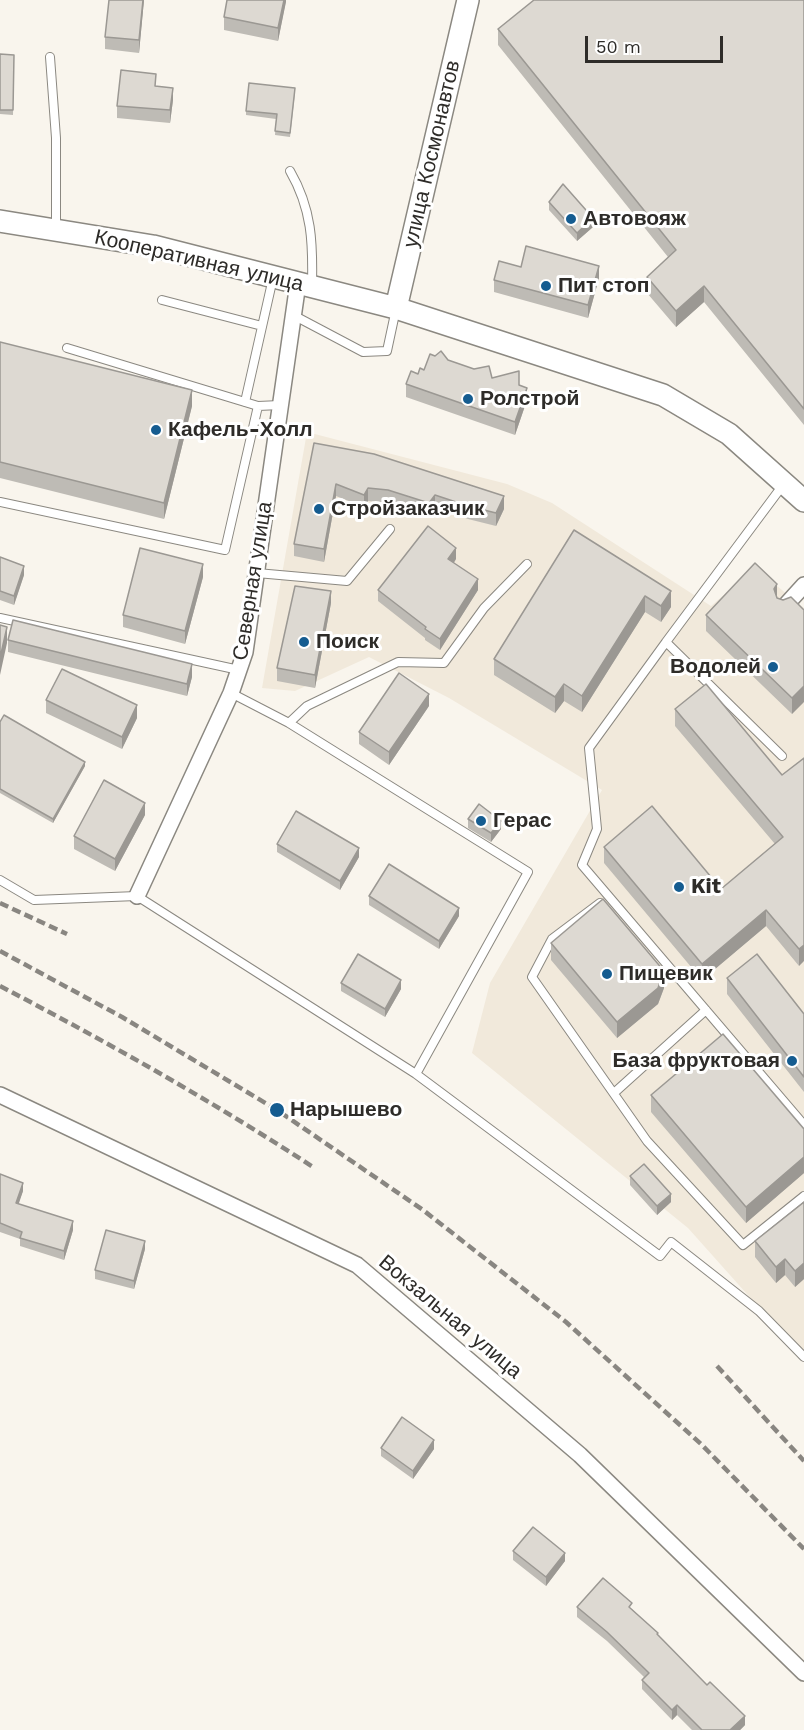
<!DOCTYPE html>
<html>
<head>
<meta charset="utf-8">
<style>
  body { margin:0 }
  #map { position:relative; width:804px; height:1730px; overflow:hidden; background:#f9f5ed; font-family:"Work Sans",sans-serif }
  canvas { display:block }
  .scale { position:absolute; left:585px; top:36px; width:138px; height:27px; box-sizing:border-box; border:3px solid #2e2c29; border-top:0; padding-left:8px; font-size:18px; line-height:21px; white-space:nowrap; color:#2e2c29; -webkit-text-stroke:4px #fff; paint-order:stroke }
</style>
</head>
<body>
<div id="map">
<canvas width="804" height="1730"></canvas>
<div class="scale">50 m</div>
</div>
<script>
const ctx = document.querySelector('canvas').getContext('2d');
ctx.lineJoin = 'round';
function fillPath(path, color) {
  ctx.fillStyle = color;
  ctx.fill(path, 'evenodd');
}
function strokePath(path, color, width, dash) {
  ctx.strokeStyle = color;
  ctx.lineWidth = width;
  ctx.lineCap = dash ? 'butt' : 'round';
  ctx.setLineDash(dash || []);
  ctx.stroke(path);
}
function drawText(font, color, halo, rows, align = 'center') {
  ctx.font = font + ' "Work Sans",sans-serif';
  ctx.lineWidth = 6;
  ctx.setLineDash([]);
  ctx.textBaseline = 'middle';
  ctx.strokeStyle = halo;
  ctx.fillStyle = color;
  for (const [text, x, y, turn = 0] of rows) {
    ctx.save();
    ctx.translate(x, y);
    ctx.rotate((+turn || 0) * Math.PI / 180);
    ctx.textAlign = isNaN(turn) ? turn : align;
    if (halo) ctx.strokeText(text, 0, 0);
    ctx.fillText(text, 0, 0);
    ctx.restore();
  }
}
fillPath(new Path2D(`
  M307 432 507 484 552 503 711 606 755 568 804 608V1358L688 1228 472 1053 490 983 602 790 449 698 369 657 295 691 262 688Z`), '#f1e9db');
const service = new Path2D(`
  M50 57 56 138V229
  M290 171C312 209 313 243 312 285
  M162 300 262 326
  M293 315 363 352 387 351 396 309
  M67 348 258 406 280 405
  M245 402 273 278
  M0 502 225 550 258 406
  M257 573 347 581 390 529
  M0 618 239 670
  M666 642 589 748 597 829 582 865 804 1125
  M231 693 289 723 307 706 398 662 444 663 484 608 527 564
  M782 756 666 642 783 485
  M0 880 34 900 137 896 416 1074 528 872 289 723
  M600 903 552 939 532 977 647 1141 743 1245 804 1196
  M416 1074 660 1256 671 1242 759 1311 804 1357
  M614 1093 706 1010`);
const minor = new Path2D(`
  M784 607 804 585
  M137 896 231 693 245 652 298 283
  M0 1095 357 1265 580 1455 804 1673`);
const secondary = new Path2D(`
  M0 221 153 246 396 308 663 395 729 434 804 501
  M396 308 468 0`);
strokePath(service, '#8b8881', 10);
strokePath(minor, '#8b8881', 18);
strokePath(secondary, '#8b8881', 24);
strokePath(service, '#fff', 8);
strokePath(minor, '#fff', 15);
strokePath(secondary, '#fff', 21);
strokePath(new Path2D(`
  M0 903 67 934
  M0 951 122 1017 277 1110 423 1210 566 1322 701 1444 804 1549
  M0 986C107 1042 212 1101 313 1167
  M717 1366 804 1461`), '#898681', 4.5, [9, 4.5]);
fillPath(new Path2D(`
  M144 0 139 53 105 49V37Z
  M286 0 278 41 224 30V17Z
  M804 0V425L704 302 676 327 647 293V277L668 257 498 45V29Z
  M0 54 14 55 13 115 0 114Z
  M156 86 173 100 170 123 117 118V106Z
  M295 93 290 137 275 135 276 119 246 115V111Z
  M549 202 593 227 577 241 549 210Z
  M521 267 599 278 588 318 494 292V280Z
  M0 342 192 406 164 519 0 478Z
  M448 360 492 378 519 385 527 400 515 435 406 397V384L418 374 424 370Z
  M314 443 504 509 496 526 468 519 435 507 429 516 388 503 368 501 364 507 336 496 324 562 294 556V544Z
  M574 530 671 607 661 622 645 612 582 712 564 701 555 713 494 675V659Z
  M0 557 24 575 14 605 0 600Z
  M456 559 454 563 478 590 440 650 425 640V638L378 601V590Z
  M203 577 185 644 123 627V615Z
  M777 584V598L804 610 792 714 706 631V615Z
  M331 603 315 688 277 681V668Z
  M8 640 192 677 187 696 8 652Z
  M46 700 137 718 122 749 46 713Z
  M429 706 389 765 359 744V732Z
  M675 709 782 775 804 758 799 966 766 926 702 980 604 863V847L721 889 775 844 675 726Z
  M0 722 85 766 53 823 0 793Z
  M145 815 115 871 74 849V836Z
  M468 819 501 829 491 842 468 828Z
  M277 844 359 857 340 890 277 852Z
  M369 896 459 916 439 949 369 905Z
  M551 943 664 988 658 1004 617 1038 551 960Z
  M727 978 804 1014V1092L727 994Z
  M341 983 401 989 385 1017 341 991Z
  M651 1095 804 1129V1173L746 1223 651 1112Z
  M0 1174 23 1191 18 1204 73 1230 64 1260 20 1246V1239L0 1232Z
  M630 1176 671 1202 657 1215 630 1185Z
  M804 1202V1279L795 1287 785 1275 776 1283 755 1257V1241Z
  M145 1249 134 1289 95 1279V1270Z
  M381 1448 434 1449 413 1479 381 1456Z
  M513 1551 565 1561 546 1586 513 1560Z
  M577 1607 632 1609 745 1725 740 1730H692L677 1715 672 1720 642 1689V1680L644 1677 607 1641 577 1617Z`), '#bebbb5');
fillPath(new Path2D(`
  M143 0H144L139 53V40Z
  M284 0H286V2L278 41V28Z
  M173 88V100L170 123V110Z
  M593 218V227L577 241V233Z
  M599 266V278L588 318V305Z
  M704 286V302L676 327V311Z
  M527 388V400L515 435V422Z
  M192 390V406L164 519V503Z
  M336 484V496L324 562V549Z
  M368 488V501L364 507V495Z
  M435 495V507L429 516V503Z
  M504 496V509L496 526V513Z
  M456 548V559L448 571V559Z
  M203 564V577L185 644V631Z
  M24 566V575L14 605V596Z
  M478 579V590L440 650V639Z
  M777 584V600L774 589Z
  M331 591V603L315 688V675Z
  M671 591V607L661 622V606Z
  M645 596V612L582 712V696Z
  M7 627V643L0 675V658Z
  M192 664V677L187 696V684Z
  M564 684V701L555 713V697Z
  M804 686V702L792 714V698Z
  M429 694V706L389 765V752Z
  M137 705V718L122 749V737Z
  M85 762V766L53 823V819Z
  M145 803V815L115 871V859Z
  M501 821V829L491 842V833Z
  M359 848V857L340 890V881Z
  M459 908V916L439 949V941Z
  M766 910V926L702 980V964Z
  M804 945V961L799 966V949Z
  M664 971V988L658 1004 617 1038V1022Z
  M401 980V989L385 1017V1009Z
  M804 1157V1173L746 1223V1207Z
  M23 1183V1191L16 1212V1203Z
  M671 1194V1202L657 1215V1206Z
  M73 1221V1230L64 1260V1251Z
  M145 1241V1249L134 1289V1281Z
  M785 1259V1275L776 1283V1267Z
  M804 1263V1279L795 1287V1271Z
  M434 1440V1449L413 1479V1471Z
  M565 1553V1561L546 1586V1577Z
  M677 1705V1715L672 1720V1710Z
  M745 1716V1725L740 1730H730Z`), '#9b9893');
const building = new Path2D(`
  M109 0H143L139 40 105 37Z
  M227 0H284L278 28 224 17Z
  M534 0H804V409L704 286 676 311 647 277 676 250 498 29Z
  M0 54 14 55 13 110H0Z
  M121 70 156 74 155 86 173 88 170 110 117 106Z
  M249 83 295 88 290 133 275 131 277 114 246 111Z
  M563 184 593 218 577 233 549 202Z
  M526 246 599 266 588 305 494 280 499 261 521 267Z
  M0 342 192 390 164 503 0 462Z
  M441 351 448 360 474 369 489 366 492 378 519 371V385L527 388 515 422 406 384 411 371 418 374 420 368 424 370 430 354 435 356Z
  M314 443 374 454 504 496 496 513 468 506 435 495 429 503 388 490 368 488 364 495 336 484 324 549 294 544Z
  M428 526 456 548 448 559 478 579 440 639 425 629 426 627 378 590Z
  M574 530 671 591 661 606 645 596 582 696 564 684 555 697 494 659Z
  M140 548 203 564 185 631 123 615Z
  M0 557 24 566 14 596 0 591Z
  M755 563 777 584 774 589 777 598 783 600 791 597 804 610V686L792 698 706 615Z
  M295 586 331 591 315 675 277 668Z
  M13 620 192 664 187 684 8 640Z
  M0 625 7 627 0 658Z
  M62 669 137 705 122 737 46 700Z
  M399 673 429 694 389 752 359 732Z
  M706 684 782 775 804 758V945L799 949 766 910 702 964 604 847 652 806 721 889 783 837 675 709Z
  M4 715 85 762 53 819 0 789V722Z
  M104 780 145 803 115 859 74 836Z
  M479 804 501 821 491 833 468 819Z
  M296 811 359 848 340 881 277 844Z
  M389 864 459 908 439 941 369 896Z
  M603 899 664 971 658 988 617 1022 551 943Z
  M358 954 401 980 385 1009 341 983Z
  M757 954 804 1014V1077L727 978Z
  M723 1034 804 1129V1157L746 1207 651 1095Z
  M644 1164 671 1194 657 1206 630 1176Z
  M0 1174 23 1183 16 1203 73 1221 64 1251 20 1238 22 1232 0 1223Z
  M804 1202V1263L795 1271 785 1259 776 1267 755 1241Z
  M106 1230 145 1241 134 1281 95 1270Z
  M402 1417 434 1440 413 1471 381 1448Z
  M533 1527 565 1553 546 1577 513 1551Z
  M603 1578 632 1603 629 1607 658 1633 657 1634 707 1685 710 1682 745 1716 730 1730H702L677 1705 672 1710 642 1680 649 1673 607 1632 577 1607Z`);
fillPath(building, '#ddd9d2');
strokePath(building, '#9b9893', 1.5);
for (const [x, y, r, color] of [
  [571,219,6,"#155c90"],
  [546,286,6,"#155c90"],
  [468,399,6,"#155c90"],
  [156,430,6,"#155c90"],
  [319,509,6,"#155c90"],
  [304,642,6,"#155c90"],
  [773,667,6,"#155c90"],
  [481,821,6,"#155c90"],
  [679,887,6,"#155c90"],
  [607,974,6,"#155c90"],
  [792,1061,6,"#155c90"],
  [277,1110,8,"#155c90"]
]) {
  const dot = new Path2D();
  dot.arc(x, y, r, 0, 2 * Math.PI);
  ctx.fillStyle = color;
  ctx.fill(dot);
  strokePath(dot, '#fff', 2);
}
drawText('21px', '#2e2c29', '#fff', [
  ["улица Космонавтов",432,154,-77],
  ["Кооперативная улица",199,261,13],
  ["Северная улица",253,581,-81],
  ["Вокзальная улица",450,1317,40]
]);
drawText('bold 21px', '#2e2c29', '#fff', [
  ["Автовояж",583,219],
  ["Пит стоп",558,286],
  ["Ролстрой",480,399],
  ["Кафель-Холл",168,430],
  ["Стройзаказчик",331,509],
  ["Поиск",316,642],
  ["Водолей",761,667,"right"],
  ["Герас",493,821],
  ["Kit",691,887],
  ["Пищевик",619,974],
  ["База фруктовая",780,1061,"right"],
  ["Нарышево",290,1110]
], 'left');
</script>
</body>
</html>
